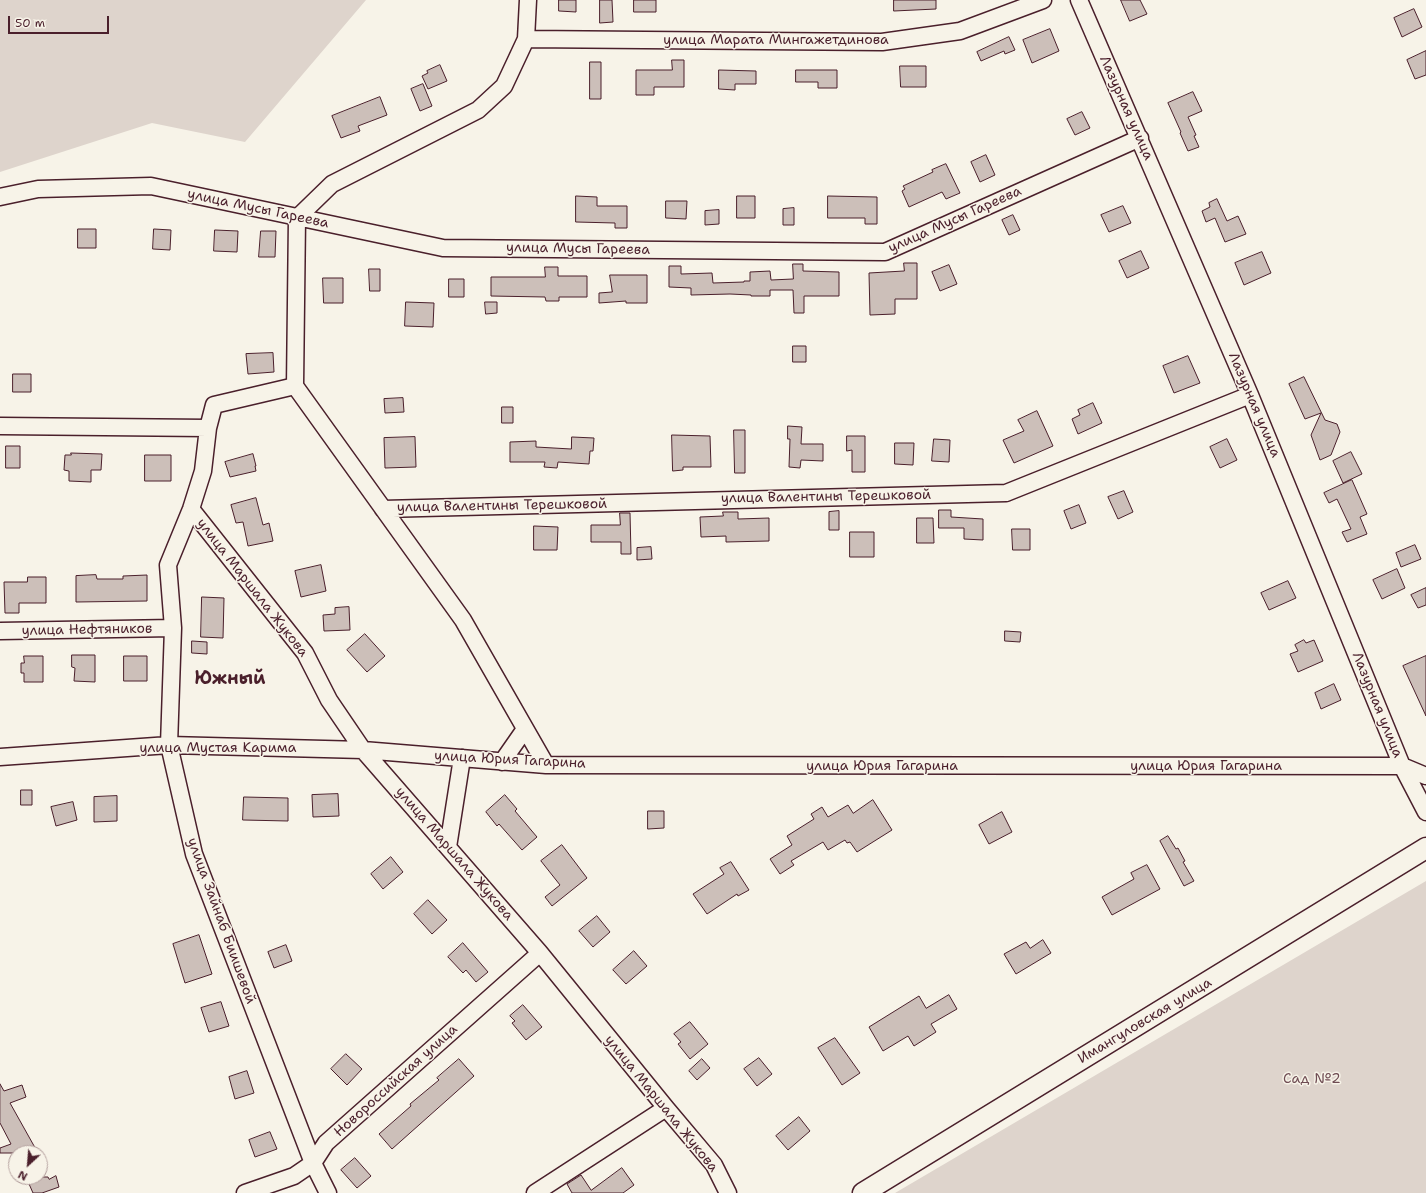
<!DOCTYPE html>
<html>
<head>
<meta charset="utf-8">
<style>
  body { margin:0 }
  #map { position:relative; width:1426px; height:1193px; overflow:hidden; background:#f7f3e8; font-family:"Shantell Sans",sans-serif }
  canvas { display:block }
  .north { position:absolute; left:8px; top:1145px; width:40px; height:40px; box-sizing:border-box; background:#f7f3e8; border:1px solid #b29e9c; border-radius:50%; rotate:206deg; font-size:11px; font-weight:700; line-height:16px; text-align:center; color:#4a1f2b }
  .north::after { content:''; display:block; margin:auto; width:14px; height:18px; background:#4a1f2b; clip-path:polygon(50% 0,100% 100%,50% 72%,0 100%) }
  .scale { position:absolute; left:8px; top:16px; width:101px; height:18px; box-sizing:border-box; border:2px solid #4a1f2b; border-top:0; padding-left:5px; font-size:12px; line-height:14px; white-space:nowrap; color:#4a1f2b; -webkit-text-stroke:3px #f7f3e8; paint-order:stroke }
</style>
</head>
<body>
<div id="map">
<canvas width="1426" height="1193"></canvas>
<div class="north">N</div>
<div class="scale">50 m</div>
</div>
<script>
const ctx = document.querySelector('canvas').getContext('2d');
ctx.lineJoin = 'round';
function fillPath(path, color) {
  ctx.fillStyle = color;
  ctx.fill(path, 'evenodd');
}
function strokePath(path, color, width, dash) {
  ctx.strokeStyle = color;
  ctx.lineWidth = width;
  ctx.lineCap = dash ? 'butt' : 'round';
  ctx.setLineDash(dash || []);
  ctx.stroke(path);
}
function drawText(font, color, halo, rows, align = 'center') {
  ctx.font = font + ' "Shantell Sans",sans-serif';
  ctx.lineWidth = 3;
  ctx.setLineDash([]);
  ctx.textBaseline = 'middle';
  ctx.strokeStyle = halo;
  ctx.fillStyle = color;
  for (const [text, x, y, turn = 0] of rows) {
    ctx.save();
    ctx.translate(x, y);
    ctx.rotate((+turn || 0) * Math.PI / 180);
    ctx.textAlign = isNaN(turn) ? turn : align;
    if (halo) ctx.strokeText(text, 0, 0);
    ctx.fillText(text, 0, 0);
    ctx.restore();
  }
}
fillPath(new Path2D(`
  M0 0H366L245 142 152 123 0 172Z
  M1426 881V1193H895Z`), '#ded4cc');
const building = new Path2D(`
  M559 0H576V12L559 11Z
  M600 0H612L613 22 600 23Z
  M634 0H656V12H634Z
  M894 0H936V9L894 11Z
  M1121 0H1140L1147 14 1130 21Z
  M1414 9 1422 27 1402 37 1394 18Z
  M1050 29 1059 51 1032 63 1023 40Z
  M1009 37 1015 50 1005 54 1004 51 981 61 977 52Z
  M1426 51V75L1415 79 1407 60Z
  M672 60H684V87H654V95H636V70H672Z
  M590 62H601V99H590Z
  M440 65 447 81 428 89 422 76 428 73 427 71Z
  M900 66H926V87H901Z
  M719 70 756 71V84H735V90L719 89Z
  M796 70H837V88H818V82H796Z
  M423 84 432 106 420 111 411 89Z
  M1193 92 1202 111 1188 117 1196 135 1194 136 1199 147 1188 151 1180 133 1181 132 1168 103Z
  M380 97 387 115 358 126 360 131 341 138 332 116Z
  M1082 112 1090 128 1075 135 1067 119Z
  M986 155 995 175 980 182 971 162Z
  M946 164 960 193 946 199 942 192 909 207 902 191 905 189 903 186 933 172 932 170Z
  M576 196 597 197V206H627V228H615V223L576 222Z
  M737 196H755V218H737Z
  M828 196 877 197V224H865V218H828Z
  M1217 199 1227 221 1238 216 1246 234 1225 242 1215 218 1206 222 1202 211 1210 207 1209 203Z
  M666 201H687L686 219 666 218Z
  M1123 206 1131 223 1109 232 1101 215Z
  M794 208V225H783V209Z
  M719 210V224L705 225V211Z
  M1013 215 1020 230 1009 235 1002 220Z
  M78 229H96V248H78Z
  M154 229 171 230 170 250 153 249Z
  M215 230 238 231 237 252 214 251Z
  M261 231H276L275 257H259Z
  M1141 251 1149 268 1127 278 1119 261Z
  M1262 252 1271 273 1244 285 1235 263Z
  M904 263H917V299H895V314L870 315 869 273 904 271Z
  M793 264H803V271L839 272V296H804V313H794L793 290H770V296H751V295L730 294 691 295V288L669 287V266H681V274L712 273 713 283 744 282V281H750V272L770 271 771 280 793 279Z
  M949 265 957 284 940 291 932 272Z
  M545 267H558V276H587V297H559V301H546L545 297 491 296V277H545Z
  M369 269H380V291H370Z
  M610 275H647V303H626V301L599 303V293L612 292Z
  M323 278H343V303H324Z
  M449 279H464V297H449Z
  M406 302 434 303 433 327 405 326Z
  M485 302H497V313L486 314Z
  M793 346H806V362H793Z
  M273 353 274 372 248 374 246 354Z
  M1188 356 1200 383 1174 393 1163 366Z
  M13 374H31V392H13Z
  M1304 377 1325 420 1337 424 1340 432 1331 455 1320 460 1311 435 1321 413 1305 419 1289 384Z
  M403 398 404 412 385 413 384 399Z
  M1093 403 1102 423 1078 434 1072 419 1080 415 1078 410Z
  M502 407H513V423H502Z
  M1037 411 1053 446 1014 463 1003 440 1024 431 1018 420Z
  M788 426 802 427 801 444H823V461L801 460 800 468 789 467 790 439H788Z
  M734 430H745V473H735Z
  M672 435 710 436 711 467H683V470L673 471Z
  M847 436H865V472H852V450L847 451Z
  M415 437 416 467 385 468 384 438Z
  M572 437 594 438 593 451H590L589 464 558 462 557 468 544 467 545 462H510V442L536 441V447L571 449Z
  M934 439 950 440 949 462 932 461Z
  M1227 439 1237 460 1220 468 1210 447Z
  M895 443H914L913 465 895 464Z
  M6 446H20V468H6Z
  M1351 452 1362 474 1343 483 1333 461Z
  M71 453 102 454 101 470H91V482L69 481V471L64 470 65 455H71Z
  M253 454 256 466H255L256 471 230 477 225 462Z
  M145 455H171V481H145Z
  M1352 480 1367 514 1360 517 1367 534 1347 542 1342 532 1351 529 1337 499 1329 503 1324 493Z
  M1124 491 1133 512 1118 519 1108 497Z
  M256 498 263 525 269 523 273 541 248 546 243 522 236 523 231 505Z
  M1079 505 1086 523 1071 529 1064 511Z
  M939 510H951V517L983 519V540L964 539V528H939Z
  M839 511V530H829V512Z
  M723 512H738V519L769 518V541L726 542V536L701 537 700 517 723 516Z
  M620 513H630L631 554H621V542H591V525H620Z
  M917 518H933L934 543H917Z
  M534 526 558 527 557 550H534Z
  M1012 529H1030V550H1013Z
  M850 532H874V557H850Z
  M1415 545 1421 559 1401 567 1396 553Z
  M651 547 652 559 637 560V548Z
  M321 565 326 591 301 597 295 571Z
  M1397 569 1405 588 1382 599 1373 580Z
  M96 575 97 579H123V576L147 575V601L76 602V576Z
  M28 577H46V603H19V613H5L4 582H27Z
  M1288 581 1296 598 1269 610 1261 593Z
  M1426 588V605L1418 608 1411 595Z
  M202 597 224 598 223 638 201 637Z
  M349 607 350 630 324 631 323 615 335 614V608Z
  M1005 631 1021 632 1020 642 1005 641Z
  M365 634 385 656 367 672 347 650Z
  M1304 640 1306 643 1314 640 1323 661 1298 672 1290 654 1298 651 1295 645Z
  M192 641 207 642V654L192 653Z
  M72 655H95V682L74 681 75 668 72 667Z
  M24 656H43V682H24V673H21V663H24Z
  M124 656H147V681H124Z
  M1426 656V716L1403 666Z
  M1334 684 1341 700 1321 709 1315 693Z
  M21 790H32V805H21Z
  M338 794 339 816 313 817 312 795Z
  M505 795 517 809 515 811 537 837 522 850 499 824 497 826 486 812Z
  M117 796V821L94 822V797Z
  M244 797 288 798V821L243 820Z
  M873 800 892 830 857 852 850 842 847 843 845 840 828 850 823 842 791 861 794 865 780 874 770 859 792 845 787 836 814 819 811 814 822 807 828 817 848 805 853 813Z
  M73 802 77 820 56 826 51 807Z
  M648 811H664V828L648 829Z
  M1002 812 1012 832 989 844 979 825Z
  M1168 836 1176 849 1178 848 1185 861 1183 862 1194 881 1184 886 1160 841Z
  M562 845 587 878 552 906 545 897 560 885 541 861Z
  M391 857 403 872 383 889 371 874Z
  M731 862 749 890 738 896 737 894 707 914 693 894 724 874 720 868Z
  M1147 865 1160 889 1112 915 1102 897 1134 879 1131 873Z
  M428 900 447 920 432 934 414 914Z
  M597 916 610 932 593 947 579 931Z
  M199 935 212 974 185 983 173 944Z
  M1043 940 1051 953 1016 974 1004 954 1026 942 1030 948Z
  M463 943 488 972 476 982 466 970 463 973 448 957Z
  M286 945 292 961 274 968 268 952Z
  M634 951 647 966 626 984 613 970Z
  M949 995 957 1009 931 1024 936 1032 914 1046 908 1036 883 1051 869 1027 919 996 926 1008Z
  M221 1002 229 1026 209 1032 201 1008Z
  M523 1005 542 1027 526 1040 512 1023 515 1021 510 1016Z
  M690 1022 708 1044 690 1059 678 1044 681 1042 674 1034Z
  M835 1038 860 1073 842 1085 818 1048Z
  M346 1054 362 1069 347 1085 331 1069Z
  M759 1058 772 1074 757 1086 744 1069Z
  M459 1059 474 1076 392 1149 379 1134 411 1106 410 1104 439 1080 437 1078Z
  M702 1059 710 1068 697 1080 689 1071Z
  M247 1071 254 1093 235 1099 229 1077Z
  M0 1084 4 1091 22 1085 26 1097 10 1103 38 1153H0V1148L11 1144 0 1123Z
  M799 1117 810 1131 788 1150 776 1136Z
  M270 1132 277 1149 255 1157 249 1140Z
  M355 1158 371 1176 357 1188 341 1170Z
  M622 1168 634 1185 623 1193H572L567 1184 581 1175 591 1190Z
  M56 1176 59 1187 42 1193H33L26 1177H48L49 1179Z`);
fillPath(building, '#ccbfb9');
strokePath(building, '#4a1f2b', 1);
const minor = new Path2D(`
  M528 0 526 39 504 86 478 110 332 184 297 218 295 386 463 620 546 765
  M1079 0 1250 395 1402 766 1426 812
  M526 39 882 42 960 31 1043 0
  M0 197 38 189 151 186 443 248 885 252 1140 138
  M295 386 214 405 208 428 203 471 191 509 168 565 173 628 169 745 194 854 313 1163 328 1193
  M0 426 208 428
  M191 509 305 653 329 700 363 750 540 953 666 1108 714 1165 728 1193
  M383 509 1006 493 1250 395
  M0 631 173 628
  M0 757 169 745 363 750 546 765 1402 766 1426 776
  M502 762 525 729
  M448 847 462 758
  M245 1193 294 1176 313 1163 326 1143 540 953
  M535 1193 666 1108`);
const tertiary = new Path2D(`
  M863 1193 1426 848`);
strokePath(minor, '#4a1f2b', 19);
strokePath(tertiary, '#4a1f2b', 23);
strokePath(minor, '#f7f3e8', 16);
strokePath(tertiary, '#f7f3e8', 20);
drawText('14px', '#4a1f2b', '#f7f3e8', [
  ["улица Марата Мингажетдинова",776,40],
  ["Лазурная улица",1126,108,66],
  ["улица Мусы Гареева",258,209,12],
  ["улица Мусы Гареева",955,220,-24],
  ["улица Мусы Гареева",578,249,1],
  ["Лазурная улица",1254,405,67],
  ["улица Валентины Терешковой",826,497,-1],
  ["улица Валентины Терешковой",502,506,-1],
  ["улица Маршала Жукова",252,588,52],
  ["улица Нефтяников",87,630,-1],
  ["Лазурная улица",1377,705,68],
  ["улица Мустая Карима",218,748],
  ["улица Юрия Гагарина",510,760,3],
  ["улица Юрия Гагарина",882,766],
  ["улица Юрия Гагарина",1206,766],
  ["улица Маршала Жукова",454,854,49],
  ["улица Зайнаб Биишевой",221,921,70],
  ["Имангуловская улица",1145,1021,-31],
  ["Новороссийская улица",396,1081,-42],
  ["улица Маршала Жукова",661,1104,51]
]);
drawText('14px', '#6f4c53', '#f7f3e8', [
  ["Сад №2",1312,1079]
]);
drawText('bold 18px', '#4a1f2b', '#f7f3e8', [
  ["Южный",230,679]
]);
</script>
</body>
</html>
